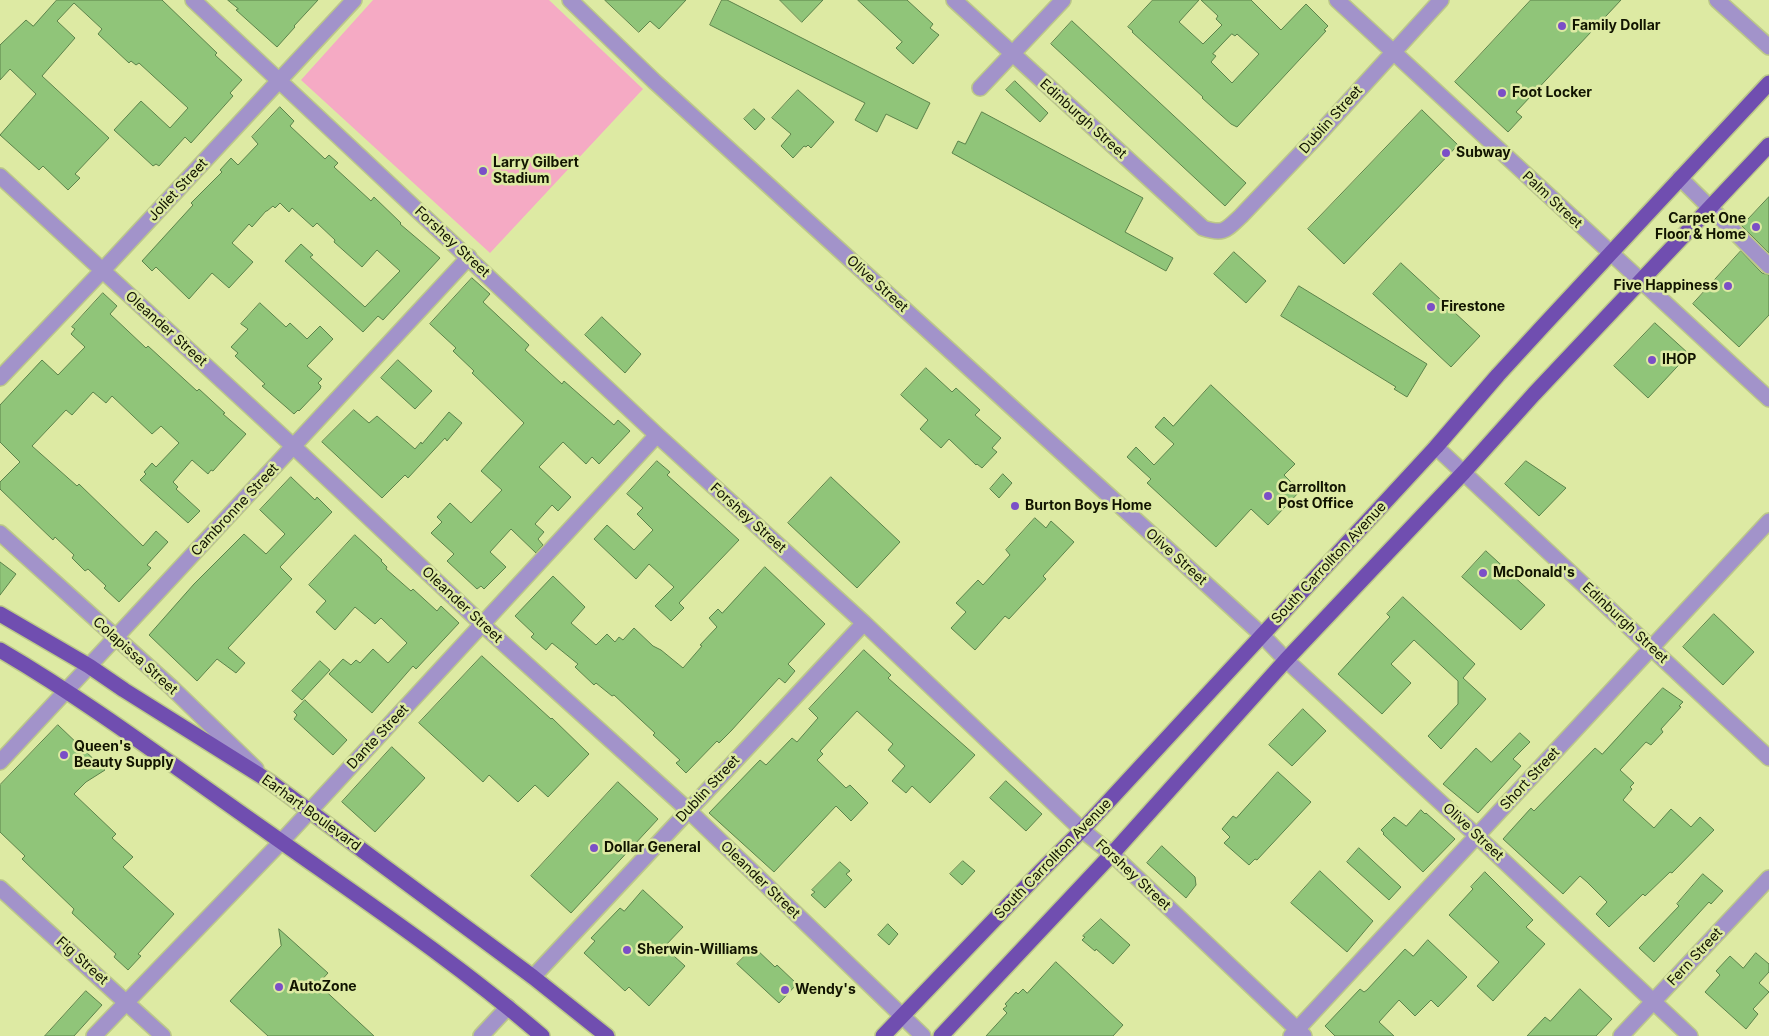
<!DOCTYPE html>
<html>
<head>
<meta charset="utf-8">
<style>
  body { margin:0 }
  canvas { display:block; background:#ddeaa3 }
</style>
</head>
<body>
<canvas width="1769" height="1036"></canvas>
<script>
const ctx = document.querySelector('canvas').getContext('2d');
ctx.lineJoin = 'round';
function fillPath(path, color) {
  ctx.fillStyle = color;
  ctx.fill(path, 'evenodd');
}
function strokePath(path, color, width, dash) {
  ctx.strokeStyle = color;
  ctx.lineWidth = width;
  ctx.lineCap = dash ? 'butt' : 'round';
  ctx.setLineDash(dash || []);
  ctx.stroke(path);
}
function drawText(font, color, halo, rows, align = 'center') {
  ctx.font = font + ' Inter,sans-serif';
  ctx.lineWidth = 5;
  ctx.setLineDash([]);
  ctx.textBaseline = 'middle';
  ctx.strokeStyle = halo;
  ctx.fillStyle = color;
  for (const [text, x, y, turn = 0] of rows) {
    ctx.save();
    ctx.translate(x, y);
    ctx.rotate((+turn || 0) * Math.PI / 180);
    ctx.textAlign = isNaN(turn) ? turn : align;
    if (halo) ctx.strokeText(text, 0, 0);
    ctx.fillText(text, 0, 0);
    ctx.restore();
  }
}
fillPath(new Path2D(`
  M373 0H549L643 89 490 253 301 80Z`), '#f5aac4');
const building = new Path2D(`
  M57 0H162L217 53 215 55 242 80 230 93 233 96 191 143 185 137 159 166 156 164 153 166 114 130 141 101 170 128 188 108 139 63 136 65 131 61 129 63 98 34 102 29 74 3 57 21 75 38 42 76 109 138 75 174 80 178 68 190 43 166 39 170 0 135 36 94 10 69 0 80V45L26 20 33 26Z
  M228 0H318L294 26 295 27 277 47 236 10 238 9Z
  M605 0H686L659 29 650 21 639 32Z
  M722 0H727L930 103 917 129 886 114 877 132 855 120 865 103 710 25Z
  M780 0H823L802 22Z
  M858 0H907L933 24 930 28 939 35 913 64 896 48 902 42Z
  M1153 0H1199L1179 22 1203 44 1222 25 1216 19 1218 16 1201 0H1251L1281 30 1306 4 1328 26 1324 30 1326 31 1237 127 1231 124 1202 98 1203 97 1132 32 1133 31 1128 27ZM1232 34 1235 36 1237 34 1259 54 1232 83 1211 62 1216 56 1213 54Z
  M1531 0H1621L1516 112 1522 117 1508 132 1455 82Z
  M1072 21 1246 183 1225 206 1051 44Z
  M1015 81 1048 113 1040 122 1006 90Z
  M798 90 834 122 811 148 808 145 806 147 804 146 793 158 781 146 791 134 772 118Z
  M280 107 294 121 290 126 325 159 329 155 338 163 334 167 371 201 374 197 401 223 400 224 440 258 383 320 378 316 363 332 285 261 301 244 313 255 310 257 365 307 400 271 377 250 362 267 334 242 335 240 317 223 313 227 292 208 289 212 280 203 275 208 273 206 267 211H266L252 227 249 224 232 243 253 262 229 288 212 273 189 299 156 267 152 271 142 261 193 205 191 203 222 172 220 170 231 158 238 165 258 144 252 137Z
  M754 109 765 119 755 130 744 119Z
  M1422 110 1458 145 1344 264 1308 229Z
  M982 112 1143 198 1125 232 1173 258 1166 271 952 153 958 141 965 144Z
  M1769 197V253L1742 226Z
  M1741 251 1762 273 1769 275V315L1739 347 1693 304Z
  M1234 252 1266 281 1246 303 1214 274Z
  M1401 263 1480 336 1451 367 1373 294Z
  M472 278 490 294 483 302 529 345 525 350 562 384 564 381 614 425 618 420 630 431 599 464 592 457 586 464 563 442 539 467 571 497 558 511 552 505 535 524 544 532 538 539 543 545 536 553 511 529 490 552 506 567 484 589 481 586 477 589 447 561 454 554 431 533 442 522 437 517 450 503 471 523 502 490 481 471 524 423 472 373 474 371 453 351 456 348 430 324Z
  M1299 286 1427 364 1407 397 1394 389 1396 387 1281 316Z
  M103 293 117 306 110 314 146 348 148 346 197 391 199 389 225 413 223 414 246 434 213 471 211 470 208 474 192 460 173 482 178 487 176 489 200 511 188 523 140 480 146 474 144 472 152 463 156 467 179 443 161 426 152 434 112 396 106 403 93 392 72 415 66 410 32 446 77 486 79 484 143 546 156 531 168 542 147 565 151 568 119 602 104 588 106 586 88 569 85 571 72 558 74 555 55 537 53 540 0 489V482L20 462 0 442V405L42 360 58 375 85 347 71 334 75 329 72 327Z
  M260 303 286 327 290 323 307 339 320 326 333 339 307 366 322 379 318 383 321 386 320 389 299 411 298 410 294 414 262 386 265 384 235 356 238 353 231 347 248 329 241 324Z
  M602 317 641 354 625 373 585 335Z
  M1655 323 1689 354 1648 398 1614 366Z
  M398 360 432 391 415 409 381 378Z
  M926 368 952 392 956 388 980 410 975 415 1001 438 992 448 997 452 982 468 977 464 976 465 949 439 941 448 920 429 928 420 901 395Z
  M1211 385 1295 464 1284 475 1300 491 1268 525 1251 509 1216 547 1147 483 1151 479 1127 457 1136 447 1154 465 1174 444 1155 427 1164 417 1173 426Z
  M354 410 369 423 377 416 415 449 421 442 422 444 449 412 462 423 447 441 445 438 408 478 405 475 382 498 322 442Z
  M657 461 670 472 667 475 739 540 679 603 684 608 671 621 655 606 674 587 649 564 636 579 594 539 607 525 634 550 653 530 637 514 643 508 627 494Z
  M1526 461 1566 488 1539 516 1505 484Z
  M1003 474 1012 483 999 498 990 489Z
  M291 477 315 500 317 497 332 512 280 567 292 579 228 648 245 663 236 673 217 659 197 681 149 635 194 584 244 534 266 554 285 534 260 510Z
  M831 477 900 542 857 588 788 523Z
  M1035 518 1046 528 1051 521 1074 542 1043 576 1046 579 1009 619 1005 616 975 650 951 628 966 612 956 603 978 580 983 585 1010 555 1006 550Z
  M355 535 382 560 381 561 387 567 386 569 411 591 413 589 437 611 441 606 459 623 416 669 413 666 372 713 329 674 343 659 351 665 356 660 360 663 373 649 388 663 407 643 381 618 375 624 355 607 335 630 316 612 326 601 309 585Z
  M1486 551 1545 605 1521 630 1462 577Z
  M0 562 16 574 0 595Z
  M765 567 825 624 788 664 795 671 785 683 779 678 731 731 719 743 717 741 686 773 676 763 680 760 653 735 655 733 614 695 612 696 596 683 594 685 575 667 578 664 552 643 546 650 531 637 534 634 515 616 553 576 585 607 571 623 596 645 607 634 615 642 619 637 623 640 634 628 653 646 661 650 683 668 702 646 700 645 717 627 709 618 718 609 722 613Z
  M1403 597 1475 664 1463 678 1486 699 1441 749 1428 736 1458 704V681L1414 640 1391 664 1411 683 1382 714 1338 674 1390 617 1387 614Z
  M1714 614 1754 652 1723 685 1683 647Z
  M864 650 891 675 888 678 975 755 930 803 912 786 906 793 892 781 905 766 888 750 893 744 857 711 820 751 823 754 817 760 846 788 850 785 868 803 851 821 836 806 774 872 709 813 760 760 766 765 792 738 797 742 818 718 809 709Z
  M482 656 551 719 552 718 589 754 548 797 535 785 518 802 489 775 483 782 419 723Z
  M320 661 330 670 302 700 292 691Z
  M1663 688 1683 702 1679 706 1681 707 1661 729 1663 732 1651 745 1646 742 1620 770 1634 783 1630 787 1632 789 1623 800 1654 828 1671 809 1691 827 1700 817 1714 830 1672 873 1670 872 1645 896 1643 894 1609 927 1596 914 1607 902 1587 882 1580 876 1563 894 1503 839 1531 808 1534 811 1595 748 1602 754Z
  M305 700 347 740 333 755 294 719 297 715 294 712Z
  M1303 709 1326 731 1292 766 1269 745Z
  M58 725 105 770 86 782 74 794 116 834 112 838 133 857 123 867 174 914 138 954 141 956 128 970 114 957 116 954 72 913 74 909 22 859 25 856 0 832V785Z
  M1520 733 1530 742 1513 759 1521 766 1478 813 1443 784 1476 748 1491 762Z
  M392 747 425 778 375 832 342 802Z
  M1278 772 1311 802 1257 860 1255 859 1249 865 1224 843 1230 837 1222 829 1233 816 1236 818Z
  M1006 781 1042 814 1026 831 990 798Z
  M618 782 658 819 571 913 531 876Z
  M1421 810 1425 814 1426 813 1455 839 1423 872 1383 834 1384 833 1381 830 1394 817 1406 826Z
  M1162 846 1195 877 1196 885 1186 898 1147 863Z
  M1359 848 1401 887 1389 900 1347 862Z
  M963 861 975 871 962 885 950 874Z
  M840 862 850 871 846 874 852 880 825 908 811 895 815 892 812 890Z
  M1320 871 1373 921 1347 952 1291 903Z
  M1485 872 1533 920 1526 927 1545 944 1493 1001 1477 986 1499 962 1449 915 1473 889 1471 887Z
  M1703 874 1723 891 1711 904 1709 902 1654 962 1639 948 1679 906 1677 904Z
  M643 890 683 927 664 947 685 966 649 1006 629 987 625 991 584 953 595 941 591 938 620 908 624 911Z
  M1101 919 1130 945 1113 964 1096 949 1095 951 1082 940 1085 937 1083 936Z
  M888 924 898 934 889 945 878 935Z
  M279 929 328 973 318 984 374 1036H268L230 1001 281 946Z
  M1428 940 1467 977 1438 1007 1431 1000 1415 1016 1399 1000 1379 1022 1394 1036H1335L1325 1026 1360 989 1364 992 1367 990 1405 949 1413 956Z
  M754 947 775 967 777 965 797 984 779 1003 737 964Z
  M1756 953 1769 964V972L1759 983 1769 992 1753 1009 1758 1014 1746 1029 1705 992 1720 975 1716 971 1730 956 1743 968Z
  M1056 962 1123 1025 1113 1036H986L1007 1013 1003 1009 1007 1006 1005 1004 1016 992 1018 994 1023 989 1027 993Z
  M1580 989 1612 1019 1596 1036H1527L1545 1017 1550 1021Z
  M86 991 102 1005 74 1036H45Z`);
fillPath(building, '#90c579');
strokePath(building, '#5c834b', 1);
const minor = new Path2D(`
  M193 0 657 435 864 623 1082 830 1112 854 1304 1036
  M570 0 654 81 1262 635 1286 660 1477 836 1690 1036
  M954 0 1203 228C1224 235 1226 230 1241 216L1319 134 1441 0
  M1337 0 1769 399
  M1717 0 1769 47
  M980 88 1063 0
  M0 176 293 446 483 625 688 810 923 1036
  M1680 178 1769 266
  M0 378 102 271 354 0
  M1436 447 1769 758
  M0 533 170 686 256 769
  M0 762 469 257
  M0 888 163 1036
  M533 977 864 623
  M94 1036 281 842 657 435
  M481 1036 508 1007
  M1291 1036 1769 521
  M1621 1036 1769 878`);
const major = new Path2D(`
  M0 614 89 666 124 690 269 781 533 977 607 1036
  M0 650C94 705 180 771 269 833 362 899 456 962 542 1036
  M883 1036 1041 871 1082 830 1436 447 1498 375 1543 326 1769 83
  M941 1036 1112 854 1286 660 1464 472 1534 394 1769 145`);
strokePath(minor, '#bcc889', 18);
strokePath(major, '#bcc889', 18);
strokePath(minor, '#a293ca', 15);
strokePath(major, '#704eb0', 15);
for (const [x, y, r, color] of [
  [1562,26,5,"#7b4fc7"],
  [1502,93,5,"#7b4fc7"],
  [1446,153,5,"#7b4fc7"],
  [483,171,5,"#7b4fc7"],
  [1756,227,5,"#7b4fc7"],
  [1728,286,5,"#7b4fc7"],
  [1431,307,5,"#7b4fc7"],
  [1652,360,5,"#7b4fc7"],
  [1268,496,5,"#7b4fc7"],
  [1015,506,5,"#7b4fc7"],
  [1483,573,5,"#7b4fc7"],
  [64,755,5,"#7b4fc7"],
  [594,848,5,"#7b4fc7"],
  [627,950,5,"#7b4fc7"],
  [279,987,5,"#7b4fc7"],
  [785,990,5,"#7b4fc7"]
]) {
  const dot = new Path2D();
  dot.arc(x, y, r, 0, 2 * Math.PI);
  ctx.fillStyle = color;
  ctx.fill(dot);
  strokePath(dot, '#ddeaa3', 2);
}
drawText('bold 14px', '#111400', '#ddeaa3', [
  ["Family Dollar",1572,26],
  ["Foot Locker",1512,93],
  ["Subway",1456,153],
  ["Larry Gilbert",493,163],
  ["Stadium",493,179],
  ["Carpet One",1746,219,"right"],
  ["Floor & Home",1746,235,"right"],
  ["Five Happiness",1718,286,"right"],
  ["Firestone",1441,307],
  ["IHOP",1662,360],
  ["Carrollton",1278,488],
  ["Post Office",1278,504],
  ["Burton Boys Home",1025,506],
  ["McDonald's",1493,573],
  ["Queen's",74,747],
  ["Beauty Supply",74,763],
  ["Dollar General",604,848],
  ["Sherwin-Williams",637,950],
  ["AutoZone",289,987],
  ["Wendy's",795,990]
], 'left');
drawText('14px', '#111400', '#ddeaa3', [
  ["Edinburgh Street",1083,119,42],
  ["Dublin Street",1331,120,-48],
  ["Joliet Street",178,190,-47],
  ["Palm Street",1552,200,43],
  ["Forshey Street",452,242,43],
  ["Olive Street",877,284,42],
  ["Oleander Street",166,329,42],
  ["Cambronne Street",235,510,-47],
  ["Forshey Street",748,518,42],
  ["Olive Street",1176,557,42],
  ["South Carrollton Avenue",1329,563,-47],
  ["Oleander Street",462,605,43],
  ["Edinburgh Street",1625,623,43],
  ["Colapissa Street",135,656,42],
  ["Dante Street",378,737,-47],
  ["Short Street",1530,779,-47],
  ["Dublin Street",708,789,-47],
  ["Earhart Boulevard",311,813,36],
  ["Olive Street",1473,832,43],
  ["South Carrollton Avenue",1053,859,-46],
  ["Forshey Street",1133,875,43],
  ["Oleander Street",760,880,44],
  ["Fern Street",1695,957,-47],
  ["Fig Street",82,961,42]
]);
</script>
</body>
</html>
